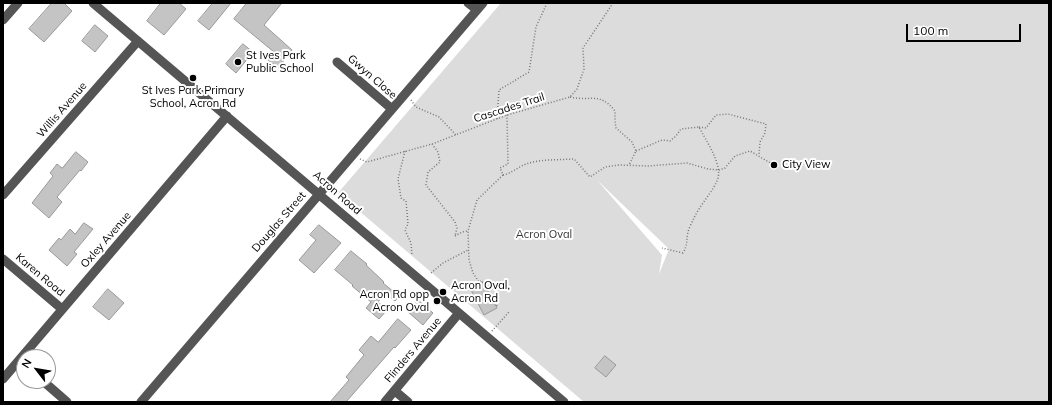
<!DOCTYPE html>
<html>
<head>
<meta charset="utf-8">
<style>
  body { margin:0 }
  #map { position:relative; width:1052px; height:405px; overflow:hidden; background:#fff; font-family:Mulish,sans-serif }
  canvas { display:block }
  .frame { position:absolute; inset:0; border:4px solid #000; pointer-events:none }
  .north { position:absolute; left:16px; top:349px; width:40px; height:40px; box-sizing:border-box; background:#fff; border:1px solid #999; border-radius:50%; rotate:301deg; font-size:11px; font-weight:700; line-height:16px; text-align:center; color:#000 }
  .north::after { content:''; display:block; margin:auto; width:14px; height:18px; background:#000; clip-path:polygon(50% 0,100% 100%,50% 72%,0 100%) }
  .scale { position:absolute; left:906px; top:24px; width:115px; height:18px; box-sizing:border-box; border:2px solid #000; border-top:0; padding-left:5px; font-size:12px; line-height:14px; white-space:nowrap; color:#000; -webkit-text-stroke:3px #fff; paint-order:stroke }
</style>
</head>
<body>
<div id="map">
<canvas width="1052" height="405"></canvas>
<div class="frame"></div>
<div class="north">N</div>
<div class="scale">100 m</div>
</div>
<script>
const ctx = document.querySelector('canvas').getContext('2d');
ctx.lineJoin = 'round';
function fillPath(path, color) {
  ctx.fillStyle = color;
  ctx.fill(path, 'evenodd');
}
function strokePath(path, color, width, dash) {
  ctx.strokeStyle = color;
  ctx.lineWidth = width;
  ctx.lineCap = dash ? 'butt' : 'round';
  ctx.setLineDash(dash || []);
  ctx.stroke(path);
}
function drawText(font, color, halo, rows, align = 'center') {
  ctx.font = font + ' Mulish,sans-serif';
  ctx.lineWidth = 4;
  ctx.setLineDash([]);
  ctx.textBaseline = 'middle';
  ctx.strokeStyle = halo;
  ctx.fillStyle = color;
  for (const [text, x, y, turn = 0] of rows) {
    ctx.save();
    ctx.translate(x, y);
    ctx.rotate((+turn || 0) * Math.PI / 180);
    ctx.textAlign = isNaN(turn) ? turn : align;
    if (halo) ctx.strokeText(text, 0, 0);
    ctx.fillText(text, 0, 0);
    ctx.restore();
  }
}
fillPath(new Path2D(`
  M501 3H1049V402H584L338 193ZM597 180 669 249 659 274 662 255Z`), '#dcdcdc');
const building = new Path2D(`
  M52 3H64L72 11 44 42 29 29Z
  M161 3H179L186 9 164 35 147 21Z
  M213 3H231L209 30 198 21Z
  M247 3H282L264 25 292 50 278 68 268 60 274 52 234 19Z
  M95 25 108 36 95 52 82 41Z
  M243 44 253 52 236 73 226 64Z
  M76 152 88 162 81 171 80 170 57 197 62 202 49 218 32 203 53 176 50 173 57 164 62 168Z
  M84 223 93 229 74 252 77 254 67 266 49 250 59 238 61 240 70 229 75 234Z
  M319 225 341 243 314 273 299 260 316 240 310 235Z
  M351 251 367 264 366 265 384 282 383 283 399 296 395 301 385 293 378 302 387 310 379 319 366 308 371 302 352 286 353 285 335 270Z
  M483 282 497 308 484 315 470 288Z
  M108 289 124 303 109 320 93 307Z
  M418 300 433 313 423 325 408 312Z
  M398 319 411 330 395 348 394 347 346 402H330L349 380 346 377 364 355 359 350 371 336 378 342Z
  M605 356 616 365 606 377 595 368Z`);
fillPath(building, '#c4c4c4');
strokePath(building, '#999', 1);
strokePath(new Path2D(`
  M570 97C591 102 599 91 615 111V121L616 128 632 142 636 151 629 165
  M411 100 416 107 439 117 456 135
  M497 119 499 90 529 72 536 27 547 3
  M699 127 706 128 716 115 728 114 766 124 765 133 760 142 759 155
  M432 144 438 152 440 162 428 172 426 185 455 222 457 228 455 236
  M405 151 398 179 401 198 406 201 408 224 405 230 411 243 412 255
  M636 151 662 140 670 141 676 136 681 129 699 127C706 141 724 166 717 181 711 194 700 205 694 218 692 222 689 228 688 232 686 242 688 244 683 253L662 248
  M360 159 367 162 432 144 507 115 570 97 577 89 584 69 583 48 613 3
  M503 175C512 173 518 167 526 164 540 159 559 160 574 159L590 177 605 167 619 165 648 166 687 163 708 169 719 170 725 168 735 156 750 151 774 165
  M455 236 462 232 468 231
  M431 273 443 263 468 250
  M488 290 495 286
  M497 306 482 281 479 282 473 273 469 260 468 231 477 200 503 175 500 168 508 164 507 115
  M492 331 509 312`), '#777', 1.5, [1, 2]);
strokePath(new Path2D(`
  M93 3 564 402
  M468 3 477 10
  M3 20 18 3
  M337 62 392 109
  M3 195 138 41
  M3 259 62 309
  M3 379 227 116
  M43 381 67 402
  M395 391 408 402
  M141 402 483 3
  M385 402 459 313`), '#555', 9);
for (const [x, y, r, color] of [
  [238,62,4,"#000"],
  [193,78,4,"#000"],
  [774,165,4,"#000"],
  [443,292,4,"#000"],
  [437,301,4,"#000"]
]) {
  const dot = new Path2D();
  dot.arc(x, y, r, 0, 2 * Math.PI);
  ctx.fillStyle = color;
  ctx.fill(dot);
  strokePath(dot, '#fff', 1.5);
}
drawText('11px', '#000', '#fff', [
  ["St Ives Park",246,56],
  ["Public School",246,69],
  ["St Ives Park Primary",193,91,"center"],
  ["School, Acron Rd",193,104,"center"],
  ["City View",782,165],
  ["Acron Oval,",451,286],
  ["Acron Rd",451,299],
  ["Acron Rd opp",429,295,"right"],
  ["Acron Oval",429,308,"right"]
], 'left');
drawText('11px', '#000', '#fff', [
  ["Gwyn Close",372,77,41],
  ["Cascades Trail",509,108,-18],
  ["Willis Avenue",62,110,-49],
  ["Acron Road",337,193,41],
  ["Douglas Street",279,222,-49],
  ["Oxley Avenue",106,240,-49],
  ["Karen Road",40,275,40],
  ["Flinders Avenue",413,350,-50]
]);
drawText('11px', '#333', '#fff', [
  ["Acron Oval",544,235]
]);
</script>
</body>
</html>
